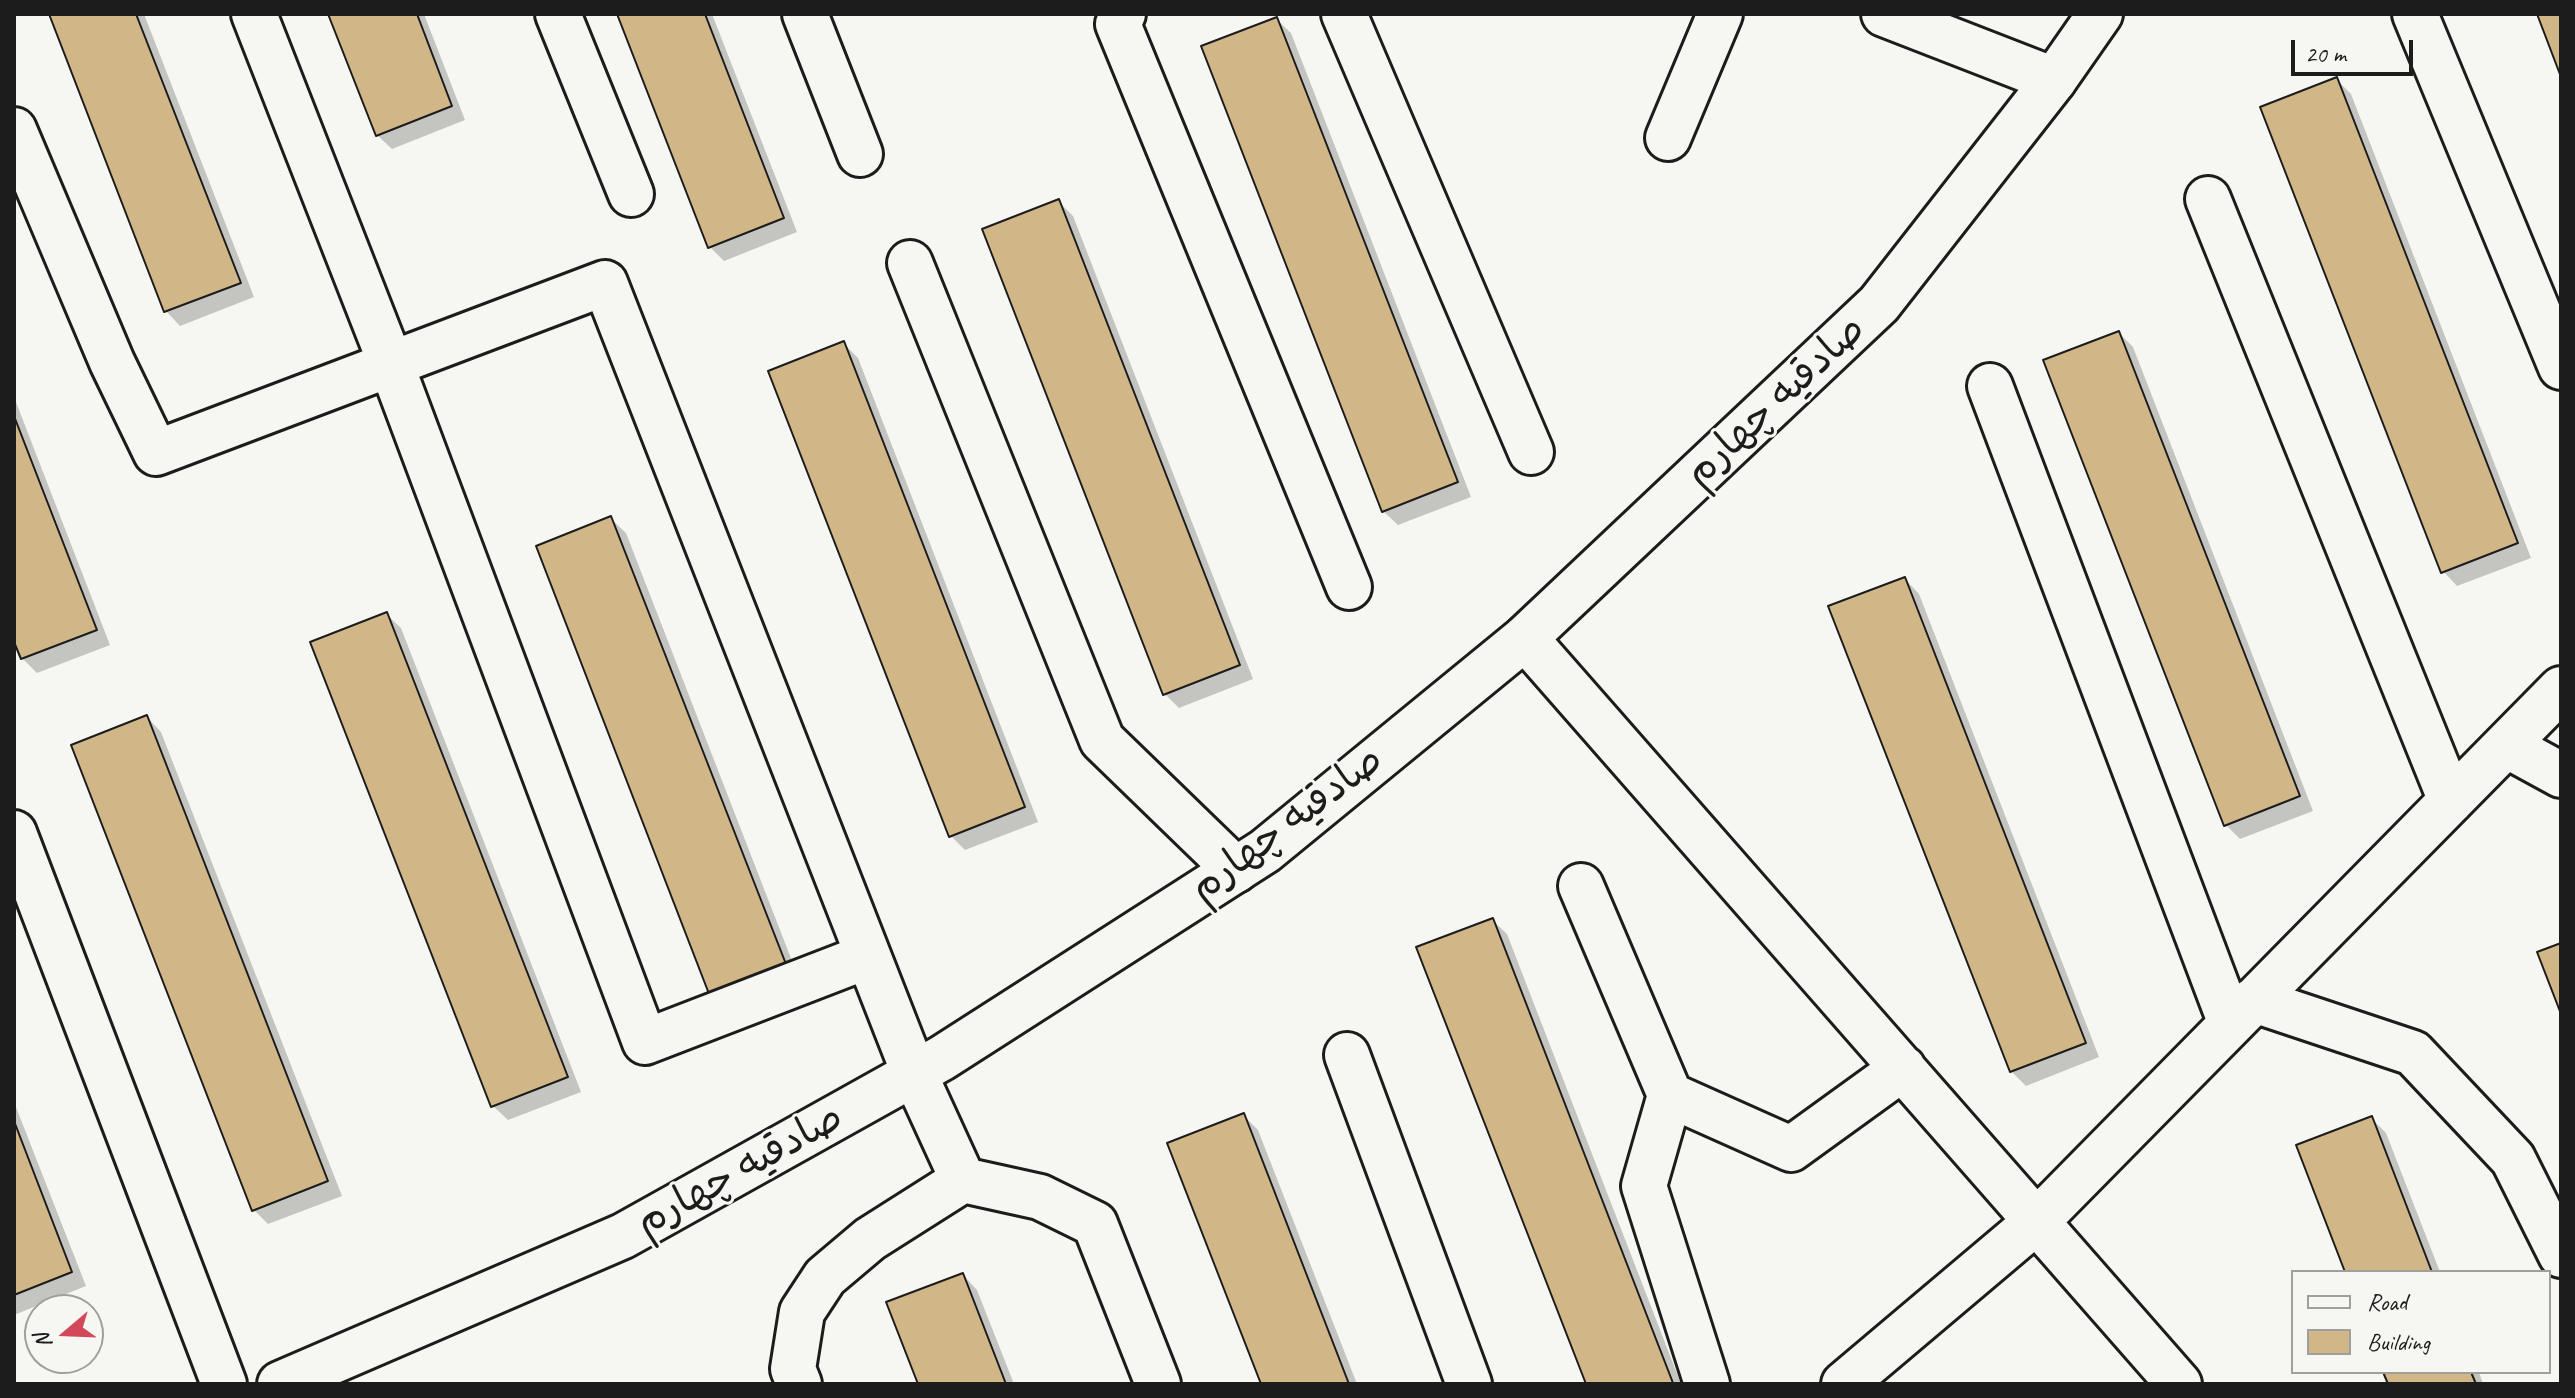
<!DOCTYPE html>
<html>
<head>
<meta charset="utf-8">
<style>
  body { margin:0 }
  #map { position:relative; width:2575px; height:1398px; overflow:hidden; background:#f6f6f2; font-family:Caveat,sans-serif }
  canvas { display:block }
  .frame { position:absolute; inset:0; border:16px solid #1c1c1c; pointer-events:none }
  .legend { position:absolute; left:2291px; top:1270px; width:260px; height:104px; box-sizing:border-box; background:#f6f6f2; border:2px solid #9f9f9c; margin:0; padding:10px 14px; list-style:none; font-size:24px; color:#1c1c1c }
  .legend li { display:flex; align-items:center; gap:16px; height:40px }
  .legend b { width:40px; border:2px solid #9f9f9c }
  .north { position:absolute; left:24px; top:1294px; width:80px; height:80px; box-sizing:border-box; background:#f6f6f2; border:2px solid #9f9f9c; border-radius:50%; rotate:251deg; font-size:22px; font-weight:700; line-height:32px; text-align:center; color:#1c1c1c }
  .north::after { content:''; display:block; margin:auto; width:28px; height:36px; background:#d1495b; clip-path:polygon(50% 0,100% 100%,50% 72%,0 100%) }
  .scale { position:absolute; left:2291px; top:40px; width:122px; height:36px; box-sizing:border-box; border:4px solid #1c1c1c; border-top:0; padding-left:10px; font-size:24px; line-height:28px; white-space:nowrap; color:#1c1c1c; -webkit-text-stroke:6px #f6f6f2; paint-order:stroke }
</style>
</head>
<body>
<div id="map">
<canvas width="2575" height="1398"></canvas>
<div class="frame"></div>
<ul class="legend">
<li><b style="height:10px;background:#f6f6f2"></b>Road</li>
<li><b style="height:22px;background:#d1b687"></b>Building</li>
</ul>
<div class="north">N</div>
<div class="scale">20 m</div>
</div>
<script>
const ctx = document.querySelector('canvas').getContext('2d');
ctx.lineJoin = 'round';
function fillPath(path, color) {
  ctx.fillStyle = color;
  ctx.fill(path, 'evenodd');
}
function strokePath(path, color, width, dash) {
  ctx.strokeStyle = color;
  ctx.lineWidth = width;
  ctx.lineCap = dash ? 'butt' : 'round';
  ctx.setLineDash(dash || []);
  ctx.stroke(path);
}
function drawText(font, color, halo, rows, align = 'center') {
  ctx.font = font + ' Caveat,"Playpen Sans Arabic",sans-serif';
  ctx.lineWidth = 6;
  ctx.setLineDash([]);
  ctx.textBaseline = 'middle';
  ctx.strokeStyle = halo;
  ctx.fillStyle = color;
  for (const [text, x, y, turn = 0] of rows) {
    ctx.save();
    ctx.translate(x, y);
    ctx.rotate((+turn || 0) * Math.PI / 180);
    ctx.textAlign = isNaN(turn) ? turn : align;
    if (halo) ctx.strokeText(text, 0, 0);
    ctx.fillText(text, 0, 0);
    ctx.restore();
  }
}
fillPath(new Path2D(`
  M51 14H144L254 297 180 326 166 311Z
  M331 14H424L465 120 392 149 377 135Z
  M619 14H712L797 232 724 261 709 246Z
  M1276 19 1291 33 1471 497 1398 525 1383 511Z
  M2336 79 2351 94 2531 558 2457 586 2443 571Z
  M1058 201 1073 216 1253 679 1179 708 1165 694Z
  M2119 333 2133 347 2313 811 2240 839 2226 825Z
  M844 344 858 358 1038 822 965 850 951 836Z
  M14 397 110 645 37 673 22 658 14 637Z
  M611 519 626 533 806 997 732 1025Z
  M1905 579 1919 594 2099 1057 2026 1086 2011 1071Z
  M386 614 401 628 581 1092 508 1120 493 1106Z
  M147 717 161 732 342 1196 268 1224 253 1209Z
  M1492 920 1507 934 1681 1384H1588Z
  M14 1102 86 1286 14 1315Z
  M1243 1115 1258 1130 1357 1384H1263Z
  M2371 1118 2386 1133 2440 1272H2347Z
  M963 1275 977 1290 1014 1384H920Z
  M2385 1372H2479L2483 1384H2390Z`), '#0003');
const building = new Path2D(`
  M49 14H136L241 283 164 312Z
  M328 14H417L452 106 376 136Z
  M617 14H705L784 218 708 248Z
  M2537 14H2561V77Z
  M1277 17 1458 482 1382 512 1201 46Z
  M2337 77 2518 543 2441 573 2260 107Z
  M1059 199 1240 665 1163 695 982 229Z
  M2119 331 2300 796 2224 826 2043 360Z
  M844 341 1025 807 949 837 768 371Z
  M14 416 97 630 21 659 14 642Z
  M611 516 793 982 716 1012 536 546Z
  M1905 577 2086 1043 2010 1072 1828 606Z
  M387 612 568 1077 491 1107 310 642Z
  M147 715 328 1181 252 1211 71 745Z
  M1493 918 1673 1383 1671 1384H1586L1416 947Z
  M2561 943V1014L2537 952Z
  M1244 1113 1349 1384H1261L1167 1143Z
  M2372 1116 2432 1272H2345L2296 1145Z
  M14 1121 72 1272 14 1295Z
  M963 1273 1006 1384H918L886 1302Z
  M2383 1372H2471L2476 1384H2388Z`);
fillPath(building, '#d1b687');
strokePath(building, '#1c1c1c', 2);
const street = new Path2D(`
  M254 14 391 364 645 1042 868 956
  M558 14 631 194
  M805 14 860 154
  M1123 14 1118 24 1349 587
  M1344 14 1531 452
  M1884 14 2054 80
  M2415 14 2561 367
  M14 130 112 362 156 453 605 283 914 1073 963 1180 1040 1197 1095 1224 1158 1384
  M1668 138 1720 14
  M2208 199 2451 801
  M910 263 1102 740 1236 870
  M1990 386 2231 1024
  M1525 638 2179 1384
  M2506 745 2561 775
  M14 833 224 1384
  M1581 886 1670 1095 1791 1149 1903 1068
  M2254 1000 2413 1053 2513 1159 2561 1255
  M1347 1055 1469 1384
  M1670 1095 1644 1186 1707 1384
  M799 1384 793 1369 802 1312 825 1277 870 1239 963 1180
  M1844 1384 2037 1221 2561 689`);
const secondary = new Path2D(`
  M280 1384 623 1236 942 1058 1265 851 1525 638 1879 304 2054 80 2100 14`);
strokePath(street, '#1c1c1c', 50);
strokePath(secondary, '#1c1c1c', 50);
strokePath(street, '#f6f6f2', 44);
strokePath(secondary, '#f6f6f2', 44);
drawText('40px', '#1c1c1c', '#f6f6f2', [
  ["صادقیه چهارم",1776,402,-43],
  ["صادقیه چهارم",1287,825,-37],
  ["صادقیه چهارم",740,1171,-29]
]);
</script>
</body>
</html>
